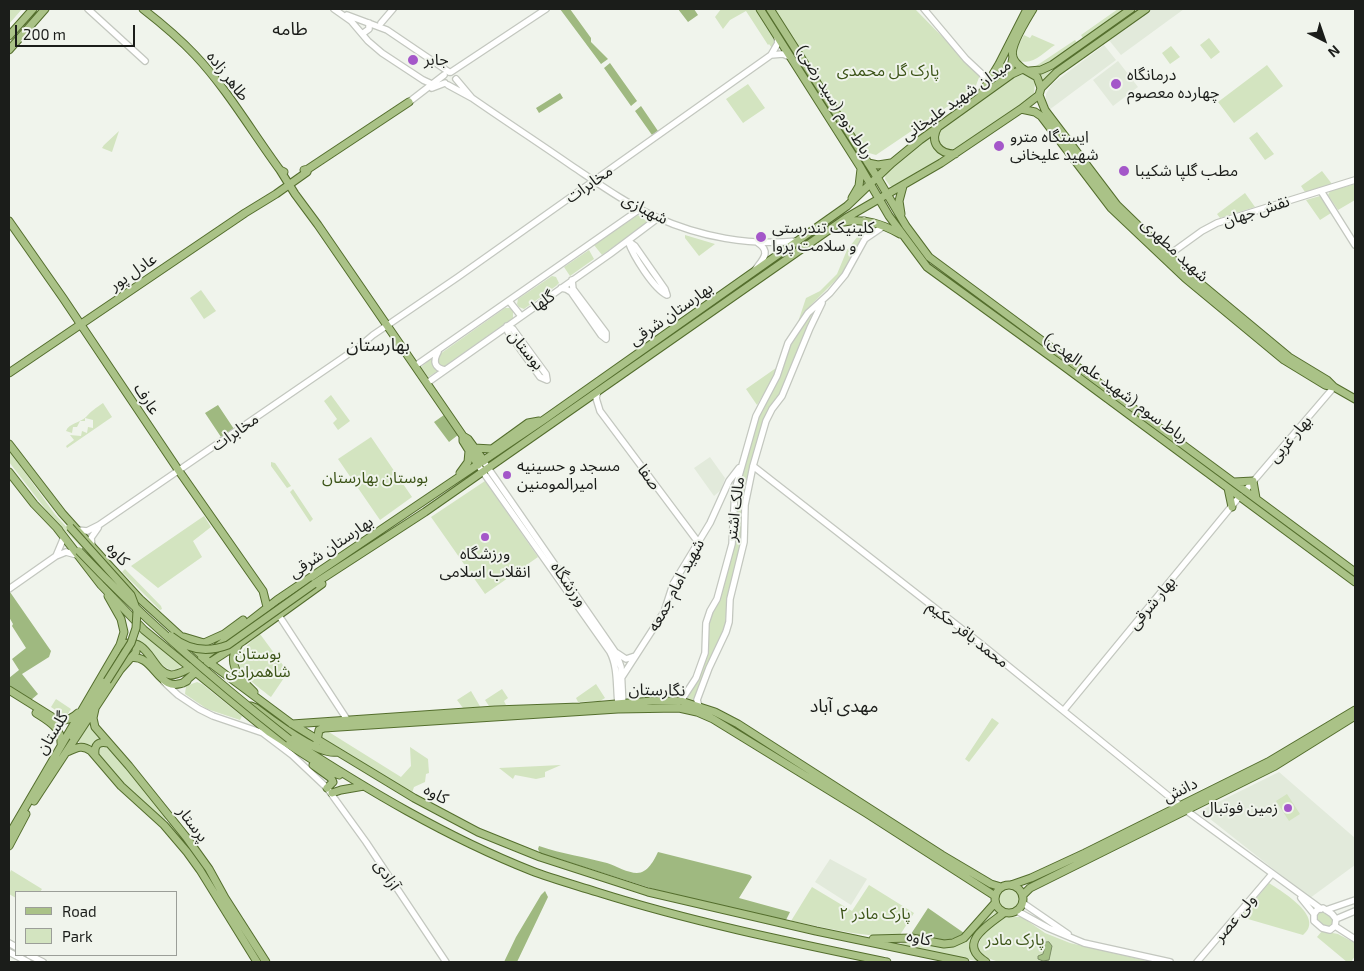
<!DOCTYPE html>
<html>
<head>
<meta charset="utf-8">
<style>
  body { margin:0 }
  #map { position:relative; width:1364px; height:971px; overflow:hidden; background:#f0f4ec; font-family:"Exo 2",sans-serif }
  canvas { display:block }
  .frame { position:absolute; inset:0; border:10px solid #1b1d1a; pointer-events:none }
  .legend { position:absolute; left:15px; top:891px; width:162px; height:65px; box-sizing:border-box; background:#f0f4ec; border:1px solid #9b9e98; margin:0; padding:6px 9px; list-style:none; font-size:15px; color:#1b1d1a }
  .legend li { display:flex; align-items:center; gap:10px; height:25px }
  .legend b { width:25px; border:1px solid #9b9e98 }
  .north { position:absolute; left:1299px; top:15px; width:50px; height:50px; -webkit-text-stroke:4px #f0f4ec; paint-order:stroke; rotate:139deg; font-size:14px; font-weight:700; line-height:20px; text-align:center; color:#1b1d1a }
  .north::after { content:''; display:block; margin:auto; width:18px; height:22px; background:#1b1d1a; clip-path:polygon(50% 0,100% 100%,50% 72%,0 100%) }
  .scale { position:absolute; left:15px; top:25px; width:120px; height:22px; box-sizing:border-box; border:2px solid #1b1d1a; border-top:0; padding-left:6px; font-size:15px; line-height:18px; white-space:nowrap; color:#1b1d1a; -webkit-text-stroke:4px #f0f4ec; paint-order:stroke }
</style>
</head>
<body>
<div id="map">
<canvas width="1364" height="971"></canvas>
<div class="frame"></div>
<ul class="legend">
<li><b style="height:6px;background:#aac287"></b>Road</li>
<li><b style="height:14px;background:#d3e4c0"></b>Park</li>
</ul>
<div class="north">N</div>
<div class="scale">200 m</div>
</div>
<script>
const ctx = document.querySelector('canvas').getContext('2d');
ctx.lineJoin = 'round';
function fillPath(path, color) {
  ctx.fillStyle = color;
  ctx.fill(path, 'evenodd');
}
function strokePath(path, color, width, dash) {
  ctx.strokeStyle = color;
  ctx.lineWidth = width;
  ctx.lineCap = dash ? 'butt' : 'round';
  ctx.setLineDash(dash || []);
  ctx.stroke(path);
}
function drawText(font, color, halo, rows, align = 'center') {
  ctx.font = font + ' "Exo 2","Noto Sans Arabic",sans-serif';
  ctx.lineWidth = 4;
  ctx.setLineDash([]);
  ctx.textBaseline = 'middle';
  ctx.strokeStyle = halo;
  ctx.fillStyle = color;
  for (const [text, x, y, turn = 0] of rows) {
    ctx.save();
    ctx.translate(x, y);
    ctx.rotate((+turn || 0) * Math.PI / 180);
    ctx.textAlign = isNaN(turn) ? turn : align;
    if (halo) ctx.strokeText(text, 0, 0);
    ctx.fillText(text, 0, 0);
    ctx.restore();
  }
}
fillPath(new Path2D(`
  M1151 9H1184L1121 55 1108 39Z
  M1104 45 1116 60 1049 110 1046 106V94L1052 84Z
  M1118 61 1138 87 1113 106 1093 80Z
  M710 457 725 478 721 490 714 496 694 468Z
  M1279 772 1355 838V865L1310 898 1200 811Z
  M830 859 867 879 851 905 815 882Z`), '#e2eadb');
fillPath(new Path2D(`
  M9 9H22L9 24Z
  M721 9H756L775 41V45L772 48 769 44 768 45 746 11 730 20 723 29 715 17Z
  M775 9H915L980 75 975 88 876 155 869 153 863 147 837 110Z
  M1118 9H1128L1084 40 1081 35Z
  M1137 9H1141L1052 72 1043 83 1036 73 1050 69Z
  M1024 35 1030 38 1032 35 1055 45C1044 52 1032 67 1018 60L1016 50Z
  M1209 38 1220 52 1211 59 1200 45Z
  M1075 40 1078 44C1067 52 1050 69 1036 66Z
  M1171 46 1180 57 1170 64 1162 53Z
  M1267 65 1283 86 1234 123 1218 102Z
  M1023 74 1032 78 1035 83 1034 93 1027 100 959 147 950 150 941 148 937 138 939 130 1013 77Z
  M748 84 765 108 743 123 726 99Z
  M119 131 112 152 102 148 104 145Z
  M1257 132 1274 154 1265 160 1249 138Z
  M933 133 932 138 948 156 894 187 890 186 885 179 886 172Z
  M1322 171 1332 184 1305 192 1301 186Z
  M1355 184V200L1338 210 1328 195 1330 191Z
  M1245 193 1255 207 1220 218 1217 214Z
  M1320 196 1331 213 1320 220 1306 200Z
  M638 215 648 222 602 255 594 245Z
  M865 227V236L858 245 845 271 812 304 798 322 806 298 820 291 837 274 847 250Z
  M685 235 715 244 699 256 685 238Z
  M589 250 594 259 570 276 564 267Z
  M552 276 556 277 559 283 556 286 524 309 519 307 517 304 518 299Z
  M201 290 216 311 204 319 190 298Z
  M505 308H510L513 311V318L442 368 439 365 438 357 440 354Z
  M813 312 779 395 771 406 750 467 744 494 742 542 727 600 725 631 694 701 685 699 707 653V629L734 541 737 489 758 415 774 386 793 340 808 316Z
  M432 358V363L438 371 428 377 421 367Z
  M776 368 773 379 757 405 746 389Z
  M331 395 350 421 338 430 333 423 337 419 324 401Z
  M103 403 112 417 67 448 66 446 74 440 70 435 81 436 82 431 87 433 88 427 93 428V420L85 418V421H80L77 427H73L72 433 66 431C69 423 80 423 86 417 91 411 96 408 103 403Z
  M371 437 412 497 380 520 338 459Z
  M9 450 54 513 116 583 50 515 9 462Z
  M271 462 275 463 291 486 287 488 271 466Z
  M485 481 538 557 485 594 431 517Z
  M293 489 313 519 310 522 290 492Z
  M204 516 211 527 193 541 202 557 158 588 131 566Z
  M125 569 161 606 162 609 160 610 122 572Z
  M140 630 145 635 182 666 174 671C155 665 152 651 137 641Z
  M260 634 288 672 271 697C242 674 222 663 260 634Z
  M197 682 202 684 242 716 240 720 207 709 185 694 186 686Z
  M596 684 605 698 600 701 578 702 576 698Z
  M502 689 508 698 504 701 506 705 489 706 485 700Z
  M471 691 481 708H463L457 700Z
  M56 699 71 709 66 717 51 707Z
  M992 718 999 723 969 762 965 759Z
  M91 721 103 739 96 741 92 748 88 745 78 742Z
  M324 729 401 777 411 766 410 747 428 759 429 773 426 774 425 782 414 787 412 793 322 738 320 733Z
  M108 745 167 818 165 820H161C146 806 100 768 97 749L99 746Z
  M561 765 545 772V777L536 779 515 775 513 779 499 768Z
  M1287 794 1300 814 1289 821 1276 801Z
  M171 821 204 867 238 922 236 923 168 826Z
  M11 870 42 889 40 892H16V898L9 894V875Z
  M1269 883C1281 891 1326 917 1303 935L1241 917Z
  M869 885 914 913 900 935C871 940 821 926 791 921L812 887 852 911Z
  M998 900a11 11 0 1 1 22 0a11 11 0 1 1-22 0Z
  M993 908 998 914H994C980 926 958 948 981 962L903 946 901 943 905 942 952 945Z
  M1323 911 1329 913 1334 919C1333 933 1322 925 1316 919L1318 912Z
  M1004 917H1022L1045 933 1070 943 1152 962H999L987 958 978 950C979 934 992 926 1004 917Z
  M1322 931 1338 934 1355 943V956L1351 962H1347L1317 937Z`), '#d3e4c0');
fillPath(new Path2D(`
  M560 9H570L591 38V42L608 59 601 64Z
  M678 9H694L698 15 688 22Z
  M610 63 637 101 631 106 604 68Z
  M560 93 563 98 539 113 536 108Z
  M641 106 658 131 652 135 635 111Z
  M218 405 234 429 221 437 205 413Z
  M444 415 458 435 449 442 434 422Z
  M9 592H10L51 651 49 657 22 674 38 694 31 700 9 687V678L19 670 12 659 26 648 12 626 13 624 9 617Z
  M539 846C562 854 585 857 607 863 616 866 628 873 637 873 648 873 654 860 658 852L750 875 752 877 739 898 790 912 786 920 660 891 540 853 538 849Z
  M545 891 548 897 517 962H504L516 937 541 895Z
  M928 908 964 933C948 945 929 939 911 934Z`), '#9fb980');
const water = new Path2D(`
  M1049 942 1052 946 1049 960 1043 961 1038 959V956L1043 954 1044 950 1041 945 1042 943Z`);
fillPath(water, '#a5c086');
strokePath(water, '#7c8f66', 1);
const minor = new Path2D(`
  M88 9 145 61
  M334 9 351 21 368 41 382 53 423 80 436 86
  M924 9 966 59 982 74 988 84
  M347 15 387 30 449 72
  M381 23 393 9
  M362 34 369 29V23
  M771 55 783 54 790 57
  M451 72 546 9
  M448 85 472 98 456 79
  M432 88 445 83
  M472 98C505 121 539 143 572 166 599 184 627 204 656 217 700 237 750 246 797 241
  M409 102 444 75
  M1321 191 1355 245
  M865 239 884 226
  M628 241 635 246 665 289 667 295C654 289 633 256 628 241Z
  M1166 257 1202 231 1217 223 1355 180
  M755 270C762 260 772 252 758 243
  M561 288 566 289 571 292 601 335 606 339V333L573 289 572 280
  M509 301 521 316
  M507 326 513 329 546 374 547 380 540 377 508 332Z
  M438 352C433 361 434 368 445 370
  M415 366 640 209
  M427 383 610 254 658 218
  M598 391 596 398 600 411 698 542
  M478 465 610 652C618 667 616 686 618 703
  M486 465 616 653 621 667 623 707
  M753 466 981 644 1187 811 1321 909
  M1245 491 1334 387
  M78 530 87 531 99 525 360 346 373 335 458 277 771 55 778 43 777 37
  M64 537 56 556 66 552 77 555
  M92 546 91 538 98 528
  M9 589 56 556
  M278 614 348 721
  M617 653 626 659 635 656
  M622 677 664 612 673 584 710 523 729 481 739 468
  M164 682 178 695 199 709 213 716 263 733 292 755 327 788 366 842 446 962
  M681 701 696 678 705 653 706 623 710 611 717 599 732 544 735 490 756 416 777 376 788 343 808 313 830 293 845 275 866 237 868 232 864 220
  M699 706 697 700 709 668 726 632 729 622 730 599 744 542 745 505 753 466 766 421 772 409 782 396 810 328 822 303
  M1064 710 1240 496
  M1301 898 1314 914
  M1023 903 1068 934
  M1323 908 1332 914 1336 919 1335 926 1330 930 1322 928 1314 921V914L1317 910Z
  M1326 910 1355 900
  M1017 911 1048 928 1084 943 1170 962
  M1336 919 1355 911
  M1335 926 1355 939
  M9 943 16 947
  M9 952 28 962
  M29 955 43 962
  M1197 962 1272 874`);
const major = new Path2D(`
  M143 9C161 23 179 38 195 55 227 89 252 132 280 170L284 172
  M760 9 861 168 889 216 927 267 1058 362 1355 582
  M770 9 877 177 906 226 929 257 1355 572
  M9 36 33 9
  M9 50 45 9
  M999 64 1004 70 1008 69 1011 67 1013 57
  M1023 69C1019 66 1014 62 1013 57 1009 47 1027 19 1033 9
  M1029 71 1041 70 1052 65 1131 9
  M1041 88 1057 72 1146 9
  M981 94 999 64 1027 9
  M1039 95 1045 110 1117 205 1183 269 1289 357 1327 380 1334 387 1355 399
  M1021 109 1035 112 1041 116 1111 208 1185 278 1284 360 1325 385 1334 387
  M938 127C929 142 939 154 955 154
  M868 163 878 165 891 163
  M280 170 295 194 318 225 463 436 468 439 484 461
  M304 170 308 169 409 102
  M852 198 859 186 861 169
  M901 214 899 201 903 186
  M9 221 63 298 179 471 263 591 267 607
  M844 222C865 218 882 224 900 234
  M9 373 245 213 276 194 307 172 308 169
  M463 436V441L478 465
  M9 444 62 513 106 562 140 599 210 663 292 724 414 798 478 832 540 857 648 892 816 931 965 962
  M474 448 492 449 528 423 539 421
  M9 472 34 504 59 530
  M460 473 468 462 469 451
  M1234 482 1253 481 1256 498
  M1228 488 1232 507
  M57 528 101 585 144 630 269 732 330 771 339 775
  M184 637 204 643 224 634 243 620
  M239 644C225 663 240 679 254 692
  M120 645C150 634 151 673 171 675 178 675 184 671 190 668L277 600 545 419 847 206 892 163 920 140 1012 74 1023 69 1037 77 1041 88 1039 95 1021 109 941 163 846 218 425 512 314 584
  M129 658C156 652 157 697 187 681
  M206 665 243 641 322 584
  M183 683 197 671
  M9 690 57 720C65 721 72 719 78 713
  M246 707 251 706 256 708C272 720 318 756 337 752
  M95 709 93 718 95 727 129 766 186 837 209 869 225 898 266 962
  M36 713C47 720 62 728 61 743
  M292 724 495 710 580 707 652 701H681L715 712 738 724 942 855 991 884 1001 887
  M72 736 107 681
  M289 739C366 789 446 837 532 871 553 879 575 885 597 892 692 922 790 942 887 962
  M317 741 319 730 324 728 618 709 679 708 697 712 713 719 866 813 995 896
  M67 752C76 748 82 744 91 751L121 786 164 825 187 852 200 870 257 962
  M95 755C94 745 98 741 108 743
  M313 765 331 778 333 782 327 788
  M332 793 341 790 364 786
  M34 801 120 670 136 652V644
  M9 835 120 645 124 632 121 619 108 596
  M9 846 26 814
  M995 899a14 14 0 1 1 28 0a14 14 0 1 1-28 0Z
  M1011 885 1031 878 1085 853 1268 762 1355 710
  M1023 895 1030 888 1275 766 1355 716
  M873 939 912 938 944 944 953 943 964 938 995 903
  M986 962C957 944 986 926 1004 913`);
strokePath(minor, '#c3c7bf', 8);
strokePath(major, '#546e2d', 9);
strokePath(minor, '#fff', 5.5);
strokePath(major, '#aac287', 7);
const majorBridge = new Path2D(`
  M70 527 131 595 137 611 136 628 131 643 107 681
  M79 551C145 621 214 680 289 739
  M171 636C188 650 207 653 228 645L314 584`);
strokePath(majorBridge, '#546e2d', 9, []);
strokePath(majorBridge, '#aac287', 7);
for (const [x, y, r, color] of [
  [413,60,6,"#a457c9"],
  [1116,84,6,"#a457c9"],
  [999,146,6,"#a457c9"],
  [1124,171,6,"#a457c9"],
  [761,237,6,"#a457c9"],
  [507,475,5,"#a457c9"],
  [485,537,5,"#a457c9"],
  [1288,808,5,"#a457c9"]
]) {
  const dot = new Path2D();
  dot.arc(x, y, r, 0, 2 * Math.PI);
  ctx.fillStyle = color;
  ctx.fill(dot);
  strokePath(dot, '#f0f4ec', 2);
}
drawText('16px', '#1b1d1a', '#f0f4ec', [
  ["جابر",424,60],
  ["درمانگاه",1127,75],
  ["چهارده معصوم",1127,93],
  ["ایستگاه مترو",1010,137],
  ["شهید علیخانی",1010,155],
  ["مطب گلپا شکیبا",1135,171],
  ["کلینیک تندرستی",772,228],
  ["و سلامت پروا",772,246],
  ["مسجد و حسینیه",517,466],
  ["امیرالمومنین",517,484],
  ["ورزشگاه",485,554,"center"],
  ["انقلاب اسلامی",485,572,"center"],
  ["زمین فوتبال",1278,808,"right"]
], 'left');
drawText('16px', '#3c5418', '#f0f4ec', [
  ["پارک گل محمدی",888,71],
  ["بوستان بهارستان",375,478],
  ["بوستان",258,654],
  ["شاهمرادی",258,672],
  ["پارک مادر ۲",875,914],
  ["پارک مادر",1015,940]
]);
drawText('16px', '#1b1d1a', '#f0f4ec', [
  ["طاهر زاده",228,76,52],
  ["میدان شهید علیخانی",956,100,-35],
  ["رباط دوم (سید رضی)",835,102,58],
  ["مخابرات",589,184,-35],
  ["شهبازی",645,209,27],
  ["نقش جهان",1256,211,-18],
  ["شهید مطهری",1175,250,43],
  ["عادل پور",133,272,-34],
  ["گلها",543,301,-35],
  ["بهارستان شرقی",671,314,-35],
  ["بوستان",526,350,51],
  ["رباط سوم (شهید علم الهدی)",1116,388,36],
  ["عارف",147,399,57],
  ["مخابرات",235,432,-35],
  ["بهار غربی",1290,439,-49],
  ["صفا",649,477,53],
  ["مالک اشتر",735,509,-83],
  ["بهارستان شرقی",331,547,-34],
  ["کاوه",118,554,48],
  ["ورزشگاه",569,584,55],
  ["شهید امام جمعه",676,585,-62],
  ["بهار شرقی",1152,603,-50],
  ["محمد باقر حکیم",968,634,38],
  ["نگارستان",657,690,1],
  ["گلستان",52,733,-59],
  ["دانش",1180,790,-26],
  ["کاوه",436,794,28],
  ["پرستار",193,824,53],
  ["آزادی",387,875,57],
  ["ولی عصر",1235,918,-50],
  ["کاوه",919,938,12]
]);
drawText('18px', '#1b1d1a', '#f0f4ec', [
  ["طامه",290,29],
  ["بهارستان",378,345],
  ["مهدی آباد",844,706]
]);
</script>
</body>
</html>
